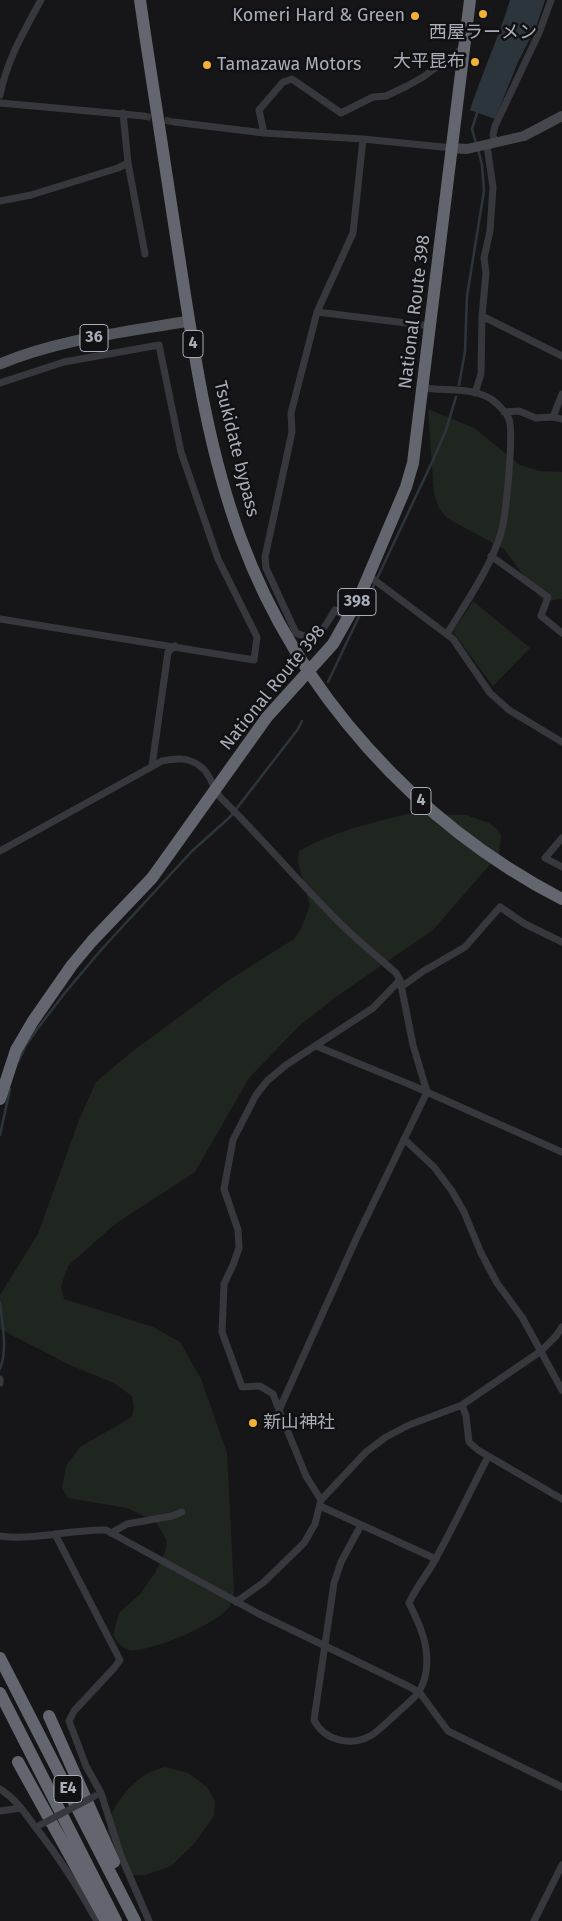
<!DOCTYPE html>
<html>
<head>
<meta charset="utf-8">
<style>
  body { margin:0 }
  canvas { display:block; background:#161618 }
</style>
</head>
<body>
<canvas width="562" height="1921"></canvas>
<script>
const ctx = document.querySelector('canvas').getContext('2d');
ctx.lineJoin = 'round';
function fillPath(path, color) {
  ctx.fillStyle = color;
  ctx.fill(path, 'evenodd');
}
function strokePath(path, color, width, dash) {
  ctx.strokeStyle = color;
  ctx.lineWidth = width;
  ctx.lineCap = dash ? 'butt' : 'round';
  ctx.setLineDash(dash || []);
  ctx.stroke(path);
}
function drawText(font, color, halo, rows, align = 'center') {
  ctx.font = font + ' "Fira Sans","Noto Sans JP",sans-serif';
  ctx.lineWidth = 5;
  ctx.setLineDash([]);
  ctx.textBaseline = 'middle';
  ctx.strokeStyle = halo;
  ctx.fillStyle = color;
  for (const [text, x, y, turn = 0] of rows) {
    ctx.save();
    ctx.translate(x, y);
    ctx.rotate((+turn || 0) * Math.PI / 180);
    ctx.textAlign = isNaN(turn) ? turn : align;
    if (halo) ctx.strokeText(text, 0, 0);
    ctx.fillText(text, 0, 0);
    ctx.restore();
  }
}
fillPath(new Path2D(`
  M428 409 474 428 520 465 539 471 562 472V599L546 601 539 596 504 549 447 518 439 508 434 494Z
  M473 601 530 648 493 686 453 632Z
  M407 814 466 815 489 823 497 829 501 835 499 854 433 930 337 996 299 1026 249 1078 195 1172 115 1224 68 1266 61 1286 64 1299 153 1327 180 1342 201 1379 227 1453 234 1592C233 1596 232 1603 229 1607 219 1623 149 1653 130 1650 121 1648 117 1641 113 1635L119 1613 140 1594 155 1573 166 1550 167 1541 156 1522 127 1508 68 1498 62 1488 66 1466 80 1447 132 1417 134 1407 132 1396 114 1383 70 1365 0 1329V1295L38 1234 79 1120 96 1082 129 1054 229 980 294 939 301 929 310 905 298 862 299 851C333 832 370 823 407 814Z
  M165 1767 188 1773 207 1787 215 1801 214 1816 193 1845 171 1866 145 1875H129C119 1863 105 1844 108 1826 111 1807 132 1781 150 1772 154 1770 160 1769 165 1767Z`), '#1e261f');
fillPath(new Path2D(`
  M510 0H545L536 27 518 62 495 119 470 110C482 73 499 37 510 0Z`), '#2c353c');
strokePath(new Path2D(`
  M476 143 472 129 478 110
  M459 385 465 351 467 296 484 191 482 165 478 149
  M328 682 434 458 446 430 456 397
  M18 1062 26 1045 38 1028 64 994 101 950 192 851 230 817 298 729 302 721
  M0 1135 10 1089
  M0 1302C2 1324 8 1349 0 1369`), '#2c353c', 2.5);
strokePath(new Path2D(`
  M144 116 174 122`), '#333438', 7, [7, 3.5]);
strokePath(new Path2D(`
  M0 95C7 60 24 31 41 0
  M0 103 144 116
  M123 113 128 163 145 254
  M174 122 264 133 363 139 452 148
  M264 133 259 110 283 82 292 79 341 113 373 97 386 96 407 86 423 77 463 48
  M495 143 493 135 495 126 539 33 551 0
  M0 201 31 195 118 168 128 163
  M317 312 431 326
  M482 316 562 356
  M0 383 64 362 159 345 181 452 218 559 257 637 254 660 0 619
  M424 388C445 391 472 387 491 399 497 403 506 412 509 419 514 433 506 517 501 533 490 569 466 602 447 634
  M475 393 481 374 482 316 486 273 484 258 490 231 493 187 487 146
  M504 412 519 411 536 418 553 417 562 419
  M553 417 562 394
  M491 556 548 597 541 616 562 633
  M369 576 453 639 490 693 509 710 562 742
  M349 618 335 610C324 627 319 644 296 633L266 568 265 557 292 432 291 413 317 312 353 233 363 139
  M152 766 168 652 175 646
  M562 838 545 858 562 867
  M0 851 162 761C177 758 189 757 201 767 212 775 212 788 221 798 263 839 300 884 342 925 359 942 378 957 396 973L400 980 413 1045 427 1092 357 1237 279 1410 306 1476 321 1500
  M401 987 422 972 465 947 500 907 525 924 562 942
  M316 1046 411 1085 562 1152
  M404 1139 434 1167 452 1191 464 1212 481 1253 497 1283 522 1317 562 1390
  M0 1379V1383
  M462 1405 466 1416 469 1442 478 1450 562 1499
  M279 1410 273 1394 260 1386 242 1387 222 1332 224 1284 233 1265 239 1248 238 1230 224 1189 233 1140 256 1095 267 1081 286 1065 373 1008 400 980
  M320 1506 436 1559
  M361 1525 341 1562 334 1583 314 1720C324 1740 350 1747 370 1736 379 1731 388 1721 396 1714 412 1699 422 1695 426 1672 430 1647 420 1625 409 1603 416 1587 427 1575 435 1560 454 1526 470 1491 488 1457
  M111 1533 127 1524 172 1516 182 1512
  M55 1534 120 1660 115 1667 74 1711 69 1721 86 1766 101 1793 121 1856 149 1921
  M0 1536C35 1541 71 1529 106 1530L259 1614 410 1687 420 1693 448 1731 562 1787
  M236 1602 264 1582 304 1543 315 1524 321 1500 366 1452 386 1437 409 1425 462 1405 541 1351 556 1336 562 1327
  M0 1789C16 1799 25 1813 36 1828 59 1857 79 1889 97 1921
  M0 1811 21 1808
  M534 1921 562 1865`), '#37383d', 7);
strokePath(new Path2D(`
  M452 148 467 149 524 136 562 116`), '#45474d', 10);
strokePath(new Path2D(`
  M0 364C59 339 126 332 189 321`), '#53555c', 11);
strokePath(new Path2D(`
  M140 0C153 90 167 180 181 269 195 360 209 453 241 539 298 693 417 824 562 899
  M0 1099 16 1050 33 1021 72 965 92 941 152 878 267 717 333 644 359 598 406 487 413 463 470 0
  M0 1658 135 1921
  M0 1693 116 1921
  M49 1716 114 1862
  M18 1762 106 1921`), '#63666e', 12);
strokePath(new Path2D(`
  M40 1825 95 1796`), '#37383d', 7);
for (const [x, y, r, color] of [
  [483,14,5,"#f2b134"],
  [415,16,5,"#f2b134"],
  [475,62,5,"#f2b134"],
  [207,65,5,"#f2b134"],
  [253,1423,5,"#f2b134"]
]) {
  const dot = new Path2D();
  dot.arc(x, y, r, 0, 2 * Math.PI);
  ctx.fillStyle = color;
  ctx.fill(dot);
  strokePath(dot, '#111113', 2);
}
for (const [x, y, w] of [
  [94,338,28],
  [193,344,20],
  [357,602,38],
  [421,801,20],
  [68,1789,28]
]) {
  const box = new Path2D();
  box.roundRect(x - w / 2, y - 13.5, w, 27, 4);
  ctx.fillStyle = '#111113';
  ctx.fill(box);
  strokePath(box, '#a8adb8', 1);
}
drawText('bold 16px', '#a8adb8', null, [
  ["36",94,338],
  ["4",193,344],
  ["398",357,602],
  ["4",421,801],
  ["E4",68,1789]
]);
drawText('18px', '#a8adb8', '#111113', [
  ["Komeri Hard & Green",405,16],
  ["西屋ラーメン",483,33,"center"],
  ["大平昆布",465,62],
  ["Tamazawa Motors",217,65,"left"],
  ["新山神社",263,1423,"left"]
], 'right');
drawText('18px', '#a8adb8', '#111113', [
  ["National Route 398",415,312,-83],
  ["Tsukidate bypass",236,449,76],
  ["National Route 398",273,688,-51]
]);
</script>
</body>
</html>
